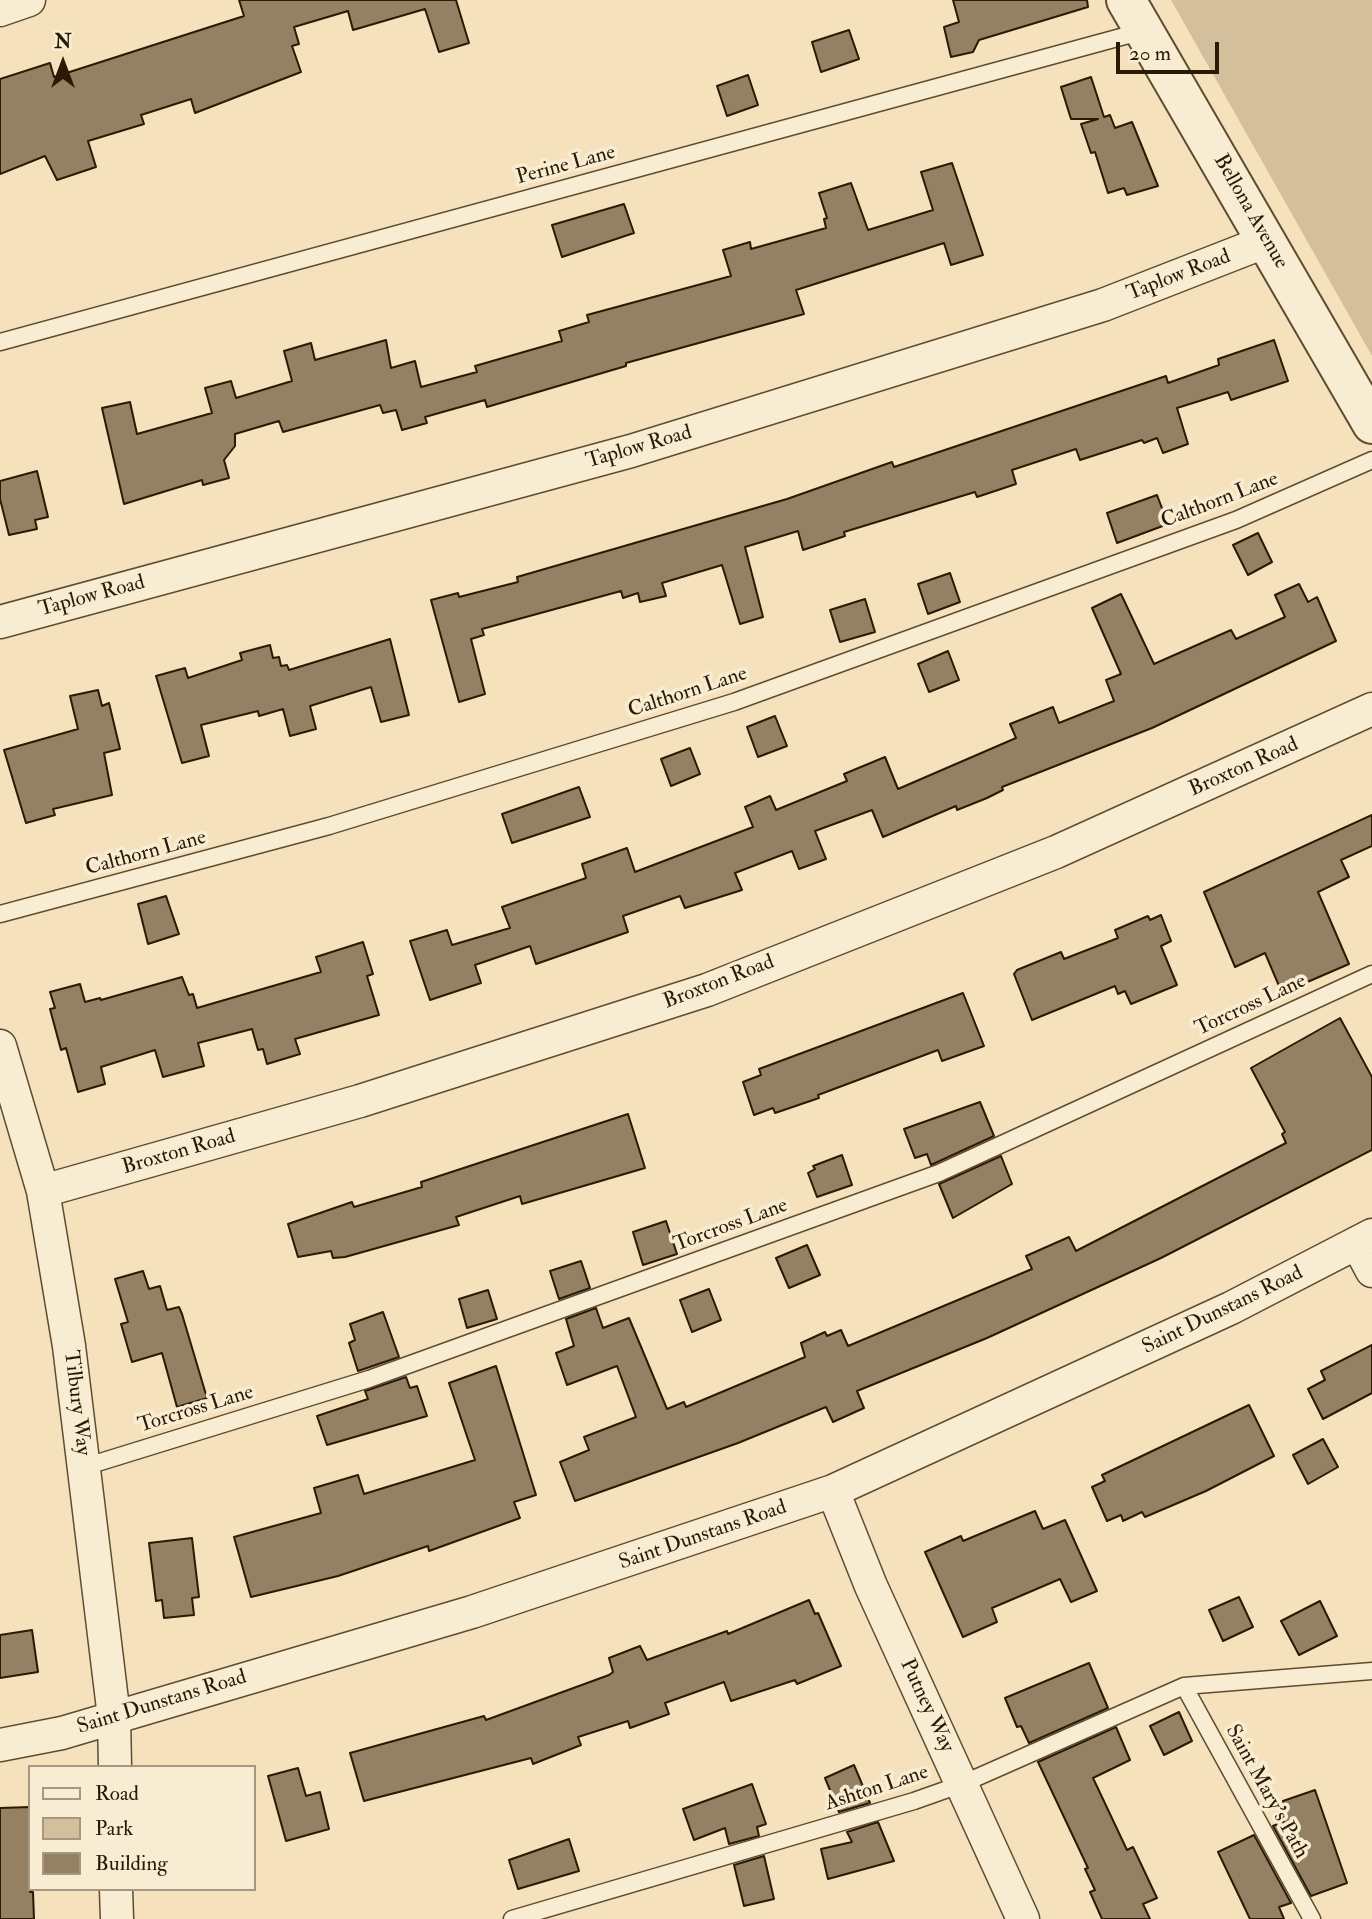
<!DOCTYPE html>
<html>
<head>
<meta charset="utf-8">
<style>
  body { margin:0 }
  #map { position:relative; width:1372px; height:1919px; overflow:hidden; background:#f5e1bb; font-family:"IM FELL Double Pica",serif }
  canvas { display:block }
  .legend { position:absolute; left:28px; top:1765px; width:228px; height:126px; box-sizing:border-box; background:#f8ecd3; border:2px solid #a69880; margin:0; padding:9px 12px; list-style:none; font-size:21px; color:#2b1a03 }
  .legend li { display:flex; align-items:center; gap:14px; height:35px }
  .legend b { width:35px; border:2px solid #a69880 }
  .north { position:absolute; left:28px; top:28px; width:70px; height:70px; -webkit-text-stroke:5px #f8ecd3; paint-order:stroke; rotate:0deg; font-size:19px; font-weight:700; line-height:28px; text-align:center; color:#2b1a03 }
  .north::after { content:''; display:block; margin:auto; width:24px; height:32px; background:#2b1a03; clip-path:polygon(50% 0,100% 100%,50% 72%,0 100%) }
  .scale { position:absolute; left:1116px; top:42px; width:103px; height:32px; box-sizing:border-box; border:4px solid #2b1a03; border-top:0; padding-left:9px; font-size:21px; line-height:24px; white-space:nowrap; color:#2b1a03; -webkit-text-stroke:5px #f8ecd3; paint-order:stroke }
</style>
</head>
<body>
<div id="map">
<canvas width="1372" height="1919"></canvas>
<ul class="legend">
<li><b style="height:9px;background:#f8ecd3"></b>Road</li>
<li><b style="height:19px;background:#d3bf9c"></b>Park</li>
<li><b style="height:19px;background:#948163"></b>Building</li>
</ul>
<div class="north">N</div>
<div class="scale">20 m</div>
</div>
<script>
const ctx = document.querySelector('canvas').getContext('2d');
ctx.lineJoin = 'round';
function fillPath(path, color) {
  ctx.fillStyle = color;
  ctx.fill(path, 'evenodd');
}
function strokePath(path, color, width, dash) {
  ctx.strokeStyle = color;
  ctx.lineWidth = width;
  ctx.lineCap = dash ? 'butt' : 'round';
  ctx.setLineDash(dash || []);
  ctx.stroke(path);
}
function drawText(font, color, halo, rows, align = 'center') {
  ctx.font = font + ' "IM FELL Double Pica",serif';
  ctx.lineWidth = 7;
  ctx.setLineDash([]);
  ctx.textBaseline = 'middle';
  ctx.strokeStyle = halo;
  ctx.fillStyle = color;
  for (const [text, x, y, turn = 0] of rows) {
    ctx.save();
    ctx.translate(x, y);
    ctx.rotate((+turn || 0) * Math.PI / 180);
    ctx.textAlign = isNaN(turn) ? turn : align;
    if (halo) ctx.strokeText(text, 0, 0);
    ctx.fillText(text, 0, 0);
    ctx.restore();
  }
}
fillPath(new Path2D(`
  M1171 0H1372V356Z`), '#d3bf9c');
const building = new Path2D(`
  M239 0H456L469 43 439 52 425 9 353 30 348 11 294 27 299 44 292 46 301 72 195 113 191 99 141 115 144 124 88 141 96 167 57 180 45 156 0 174V79L50 63 54 77 244 16Z
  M953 0H1087L1088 7 979 40 973 52 951 57 944 27 959 22Z
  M849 30 859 59 821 72 812 42Z
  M748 75 758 105 727 116 717 86Z
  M1091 77 1104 117 1110 115 1115 128 1132 122 1158 186 1127 195 1124 188 1108 193 1095 152 1091 153 1081 124 1098 119H1071L1061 87Z
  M952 163 983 255 951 265 944 243 796 290 804 314 626 363V366L487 407 485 400 425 417 427 423 402 430 396 410 383 413 380 405 283 432 279 421 235 434V446L224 460 229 478 203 485 202 480 124 504 102 408 130 402 137 434 212 413 205 388 231 381 236 398 292 381 284 351 311 343 315 360 386 340 391 368 415 361 421 387 477 372 475 366 562 341 559 331 589 322 587 315 731 276 723 250 750 242 751 249 826 228 824 219 827 218 819 193 851 183 868 230 933 210 921 172Z
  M624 204 634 233 562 257 552 225Z
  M1274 340 1288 381 1231 400 1228 392 1177 408 1188 444 1163 453 1157 438 1144 443 1142 440 1080 460 1076 449 1012 470 1016 484 977 497 975 492 844 532 845 536 803 550 798 531 745 547 763 617 740 624 722 565 662 583 666 596 640 602 638 593 623 598 621 591 482 629 484 635 471 639 485 694 459 702 431 600 458 593 459 597 518 582 517 577 787 499 892 462 894 467 1166 376 1168 383 1219 365 1218 359Z
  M37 471 48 517 35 520 37 529 9 535 0 499V481Z
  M1157 495 1168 524 1117 543 1107 513Z
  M1258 533 1272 562 1248 575 1233 545Z
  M950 573 960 602 928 614 918 584Z
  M1299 584 1308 602 1317 597 1336 641 1152 728 1002 787 1003 790 987 798 957 810 956 806 883 837 872 810 815 831 826 859 799 869 792 851 735 873 742 890 685 908 680 896 623 916 628 932 536 964 530 946 475 965 481 983 430 1000 410 941 447 930 452 945 510 928 502 907 586 878 582 864 627 848 635 872 753 827 745 807 770 796 776 810 847 781 844 774 885 757 898 789 1016 738 1010 724 1053 707 1059 723 1114 701 1106 680 1121 674 1092 608 1121 594 1154 664 1231 630 1236 639 1285 617 1275 595Z
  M865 599 875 632 840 642 830 610Z
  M390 639 409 715 381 722 371 687 310 706 316 729 290 736 283 709 259 716 258 711 201 725 209 756 182 763 156 676 185 668 188 678 242 660 240 653 270 645 273 658 279 657 281 666 287 665 289 670Z
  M948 651 959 680 929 692 918 664Z
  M98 690 102 706 109 703 120 749 104 753 112 795 53 809 55 815 26 823 4 750 78 729 70 696Z
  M775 716 787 746 758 757 747 727Z
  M690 748 700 774 671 786 661 759Z
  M579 787 590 817 512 843 502 814Z
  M1372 815V846L1341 860 1349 877 1318 892 1349 964 1282 993 1265 953 1235 967 1204 892Z
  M166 896 179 934 148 944 138 904Z
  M1161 915 1171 941 1161 946 1177 985 1131 1004 1125 991 1118 994 1115 986 1032 1020 1014 974 1017 970 1061 952 1064 959 1118 938 1115 930 1148 916 1150 920Z
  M363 942 373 974 367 976 379 1015 295 1039 300 1054 267 1064 263 1049 258 1050 252 1029 198 1043 204 1066 163 1077 155 1050 101 1067 105 1084 78 1092 66 1048 61 1050 50 1009 55 1008 50 992 80 984 85 1002 100 998 101 1000 182 977 189 995 193 994 197 1008 321 972 316 957Z
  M963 993 984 1046 942 1061 938 1050 818 1095 819 1098 775 1113 773 1108 754 1115 743 1082 761 1075 759 1069Z
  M1340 1018 1372 1077V1150L1161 1258 987 1338 857 1391 864 1408 833 1422 826 1407 738 1443 575 1501 560 1462 589 1450 584 1437 636 1417 617 1366 567 1385 556 1353 574 1346 566 1319 596 1308 603 1328 629 1318 667 1409 684 1402 686 1407 805 1357 801 1343 825 1332 827 1336 841 1330 848 1346 1032 1269 1026 1256 1069 1237 1076 1251 1286 1143 1282 1134 1285 1132 1251 1068Z
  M980 1102 994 1136 931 1165 927 1154 915 1158 904 1129Z
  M628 1114 645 1168 522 1204 520 1196 456 1217 459 1225 345 1257 333 1258 331 1251 298 1257 288 1224 352 1202 354 1207 422 1187 421 1182Z
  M842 1155 852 1185 817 1197 808 1173 815 1169 813 1166Z
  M1001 1156 1012 1184 953 1218 939 1184Z
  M666 1221 677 1254 643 1265 633 1232Z
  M807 1245 820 1275 789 1288 776 1258Z
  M581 1261 590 1288 559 1299 550 1271Z
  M143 1271 149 1289 160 1286 167 1310 179 1307 182 1314 207 1398 177 1407 162 1353 132 1362 121 1324 128 1322 115 1279Z
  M709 1289 721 1320 692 1332 680 1300Z
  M488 1290 497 1319 467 1328 459 1299Z
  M383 1312 399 1357 358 1371 349 1343 355 1340 350 1324Z
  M1372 1345V1393L1323 1419 1308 1389 1325 1380 1321 1371Z
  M496 1366 536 1495 514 1502 520 1518 429 1551 428 1546 338 1576 251 1597 234 1537 321 1513 314 1488 358 1475 364 1494 475 1460 449 1383Z
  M406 1377 410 1388 417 1386 427 1416 327 1445 317 1416 368 1399 365 1391Z
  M1249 1405 1274 1456 1206 1491 1145 1517 1142 1512 1123 1521 1121 1515 1107 1521 1092 1487 1105 1481 1102 1475Z
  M1323 1439 1338 1467 1308 1484 1293 1455Z
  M1035 1511 1043 1529 1065 1520 1097 1591 1071 1602 1060 1579 992 1608 997 1622 963 1637 925 1552 961 1536 963 1541Z
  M192 1538 199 1597 192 1598 194 1615 164 1618 162 1600 156 1601 149 1543Z
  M1239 1597 1253 1627 1223 1641 1209 1610Z
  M809 1600 815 1614 818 1613 841 1666 797 1684 795 1680 731 1701 724 1682 665 1703 669 1714 630 1728 628 1721 578 1737 581 1745 533 1764 531 1758 364 1801 350 1753 484 1716 486 1720 609 1675 613 1672 609 1658 640 1646 647 1660 727 1631 728 1634Z
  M1320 1601 1337 1636 1299 1655 1281 1621Z
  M32 1630 38 1672 0 1678V1635Z
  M1089 1663 1108 1708 1029 1743 1021 1726 1017 1727 1005 1698Z
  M1179 1712 1192 1741 1164 1755 1150 1726Z
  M1116 1727 1130 1760 1093 1778 1127 1850 1133 1847 1157 1898 1143 1904 1150 1919H1102L1090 1892 1095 1890 1085 1869 1088 1868 1038 1762Z
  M854 1765 870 1803 839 1812 825 1778Z
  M298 1768 306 1796 320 1792 329 1829 286 1841 268 1776Z
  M752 1784 766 1824 757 1827 759 1836 729 1844 725 1828 694 1840 683 1809Z
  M1315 1790 1347 1883 1311 1896 1273 1826 1284 1821 1278 1806 1284 1804 1283 1801Z
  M30 1807V1892H33L34 1919H0V1808Z
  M878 1822 894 1861 828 1879 821 1849 852 1842 847 1832Z
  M1254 1835 1291 1903 1279 1907 1284 1919H1250L1218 1852Z
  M569 1839 579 1871 518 1889 509 1860Z
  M764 1856 774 1899 744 1906 734 1865Z`);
fillPath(building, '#948163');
strokePath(building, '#2b1a03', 2);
const service = new Path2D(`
  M0 342 1143 31
  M0 914 329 826 734 702 1236 520 1372 460
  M84 1467 369 1379 939 1173 1372 974
  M1184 1686 1312 1919
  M512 1919 914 1801 962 1784 1184 1686 1372 1671`);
const minor = new Path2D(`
  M0 10 29 0
  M0 622 631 451 1103 305 1267 241
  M0 1046 43 1191 69 1346 114 1717 115 1767
  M43 1191 360 1101 707 990 1056 852 1372 709
  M1357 1243 1372 1271
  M833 1491 871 1586 1023 1919
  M0 1745 62 1733 472 1612 833 1491 1231 1308 1372 1235
  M116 1889 117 1919`);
const tertiary = new Path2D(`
  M1126 0 1372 424`);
strokePath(service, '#5e4c31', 19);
strokePath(minor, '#5e4c31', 35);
strokePath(tertiary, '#5e4c31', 42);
strokePath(service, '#f8ecd3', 16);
strokePath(minor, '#f8ecd3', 32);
strokePath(tertiary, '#f8ecd3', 38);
drawText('21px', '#2b1a03', '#f8ecd3', [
  ["Perine Lane",566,166,-15],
  ["Bellona Avenue",1250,212,60],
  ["Taplow Road",1179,276,-21],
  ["Taplow Road",639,448,-16],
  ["Calthorn Lane",1220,501,-21],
  ["Taplow Road",92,597,-15],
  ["Calthorn Lane",688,693,-18],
  ["Broxton Road",1244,768,-24],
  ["Calthorn Lane",146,854,-15],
  ["Broxton Road",719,983,-21],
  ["Torcross Lane",1251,1006,-25],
  ["Broxton Road",179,1153,-16],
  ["Torcross Lane",731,1226,-20],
  ["Saint Dunstans Road",1223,1311,-26],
  ["Tilbury Way",76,1403,83],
  ["Torcross Lane",196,1410,-17],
  ["Saint Dunstans Road",703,1536,-19],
  ["Saint Dunstans Road",162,1703,-17],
  ["Putney Way",926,1706,65],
  ["Ashton Lane",877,1789,-18],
  ["Saint Mary's Path",1266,1792,61]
]);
</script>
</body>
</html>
